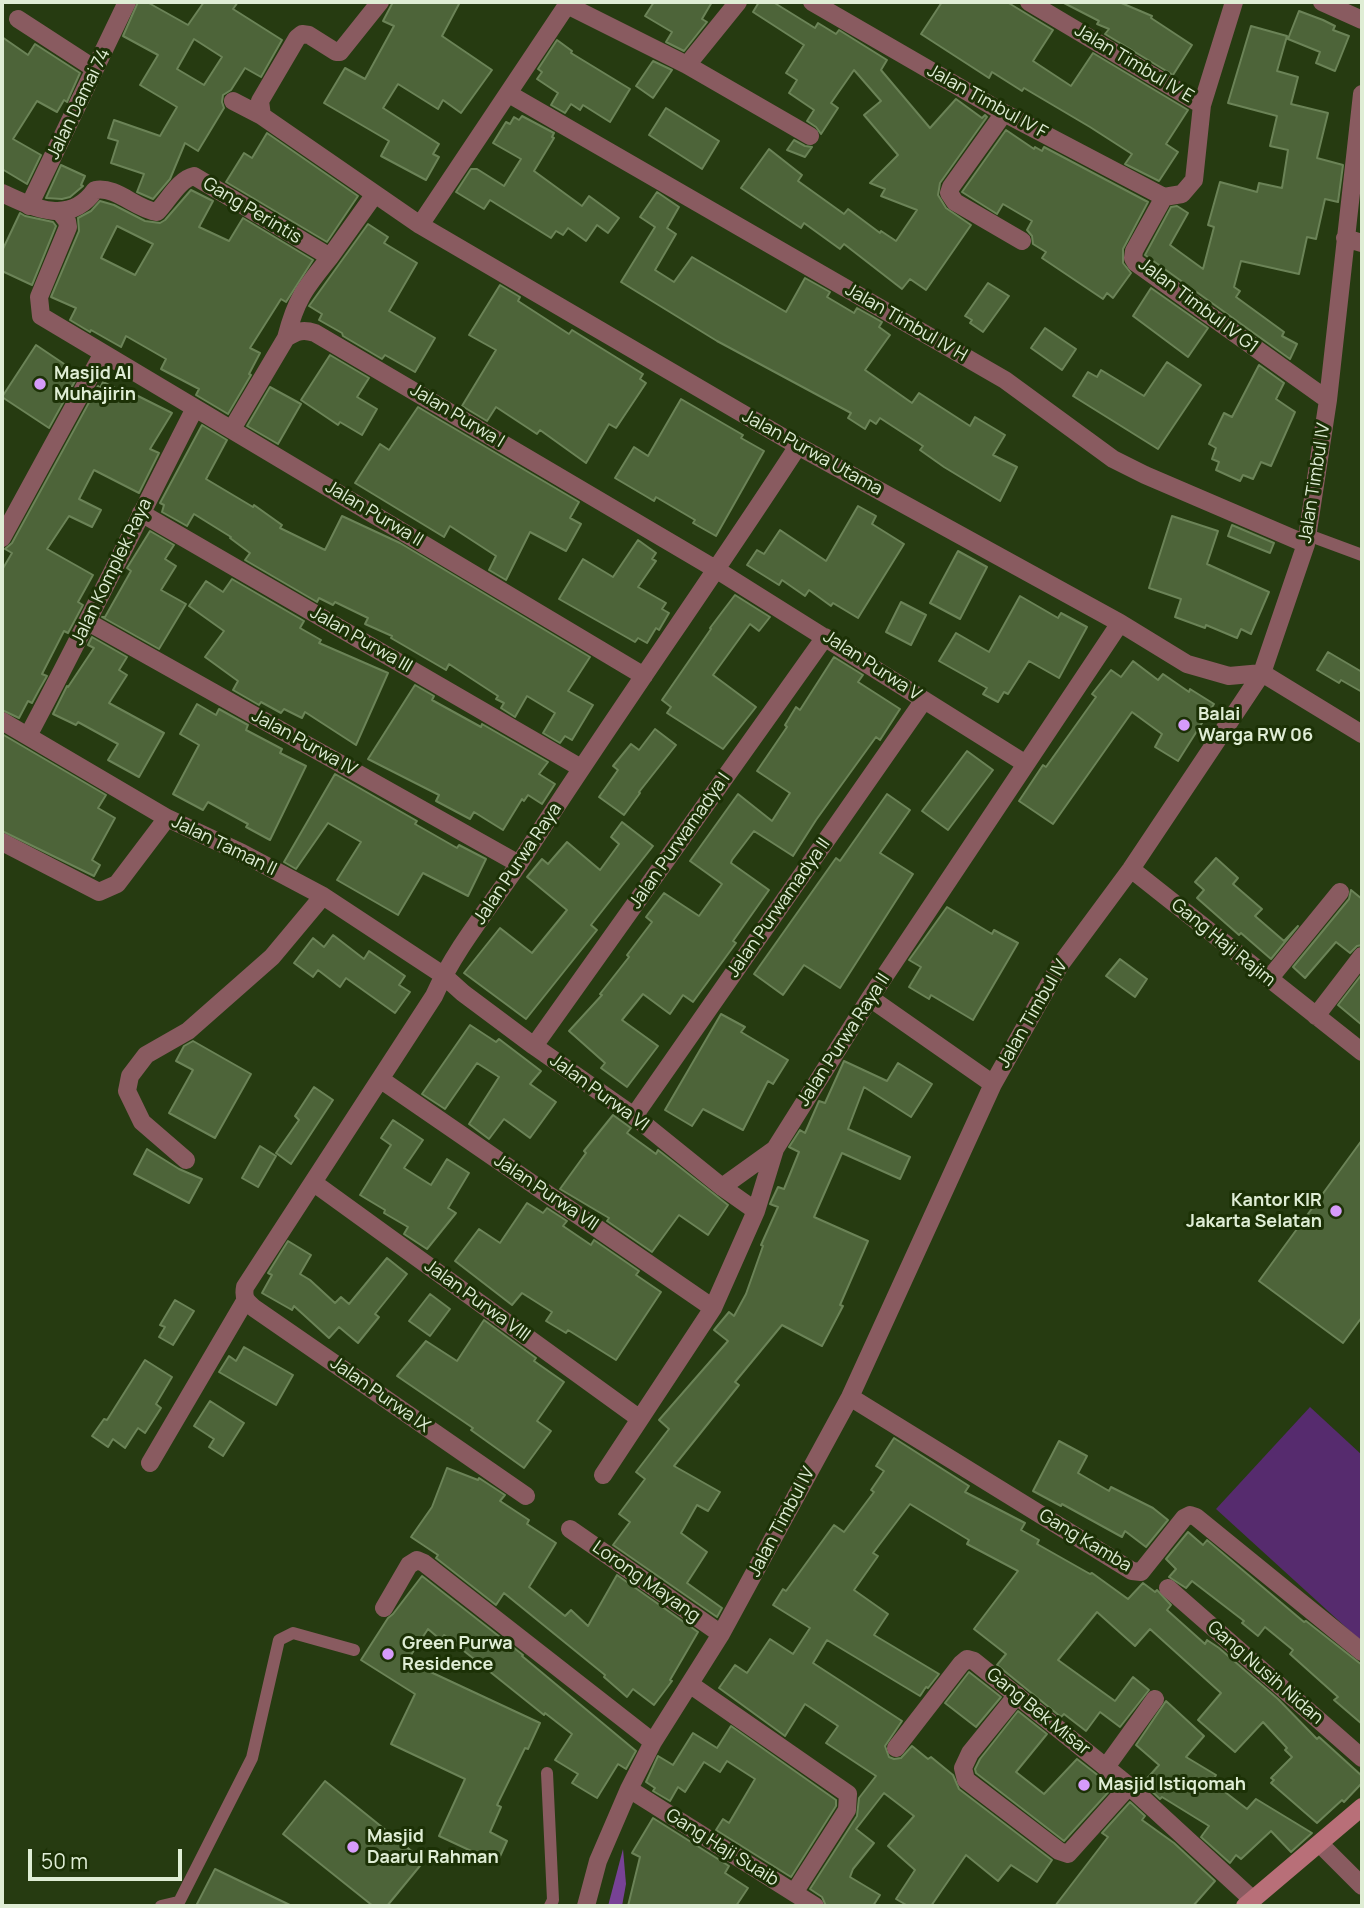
<!DOCTYPE html>
<html>
<head>
<meta charset="utf-8">
<style>
  body { margin:0 }
  #map { position:relative; width:1364px; height:1908px; overflow:hidden; background:#263b11; font-family:Manrope,sans-serif }
  canvas { display:block }
  .frame { position:absolute; inset:0; border:4px solid #dfedd5; pointer-events:none }
  .scale { position:absolute; left:28px; top:1849px; width:154px; height:32px; box-sizing:border-box; border:4px solid #dfedd5; border-top:0; padding-left:9px; font-size:21px; line-height:24px; white-space:nowrap; color:#dfedd5; -webkit-text-stroke:5px #1c3106; paint-order:stroke }
</style>
</head>
<body>
<div id="map">
<canvas width="1364" height="1908"></canvas>
<div class="frame"></div>
<div class="scale">50 m</div>
</div>
<script>
const ctx = document.querySelector('canvas').getContext('2d');
ctx.lineJoin = 'round';
function fillPath(path, color) {
  ctx.fillStyle = color;
  ctx.fill(path, 'evenodd');
}
function strokePath(path, color, width, dash) {
  ctx.strokeStyle = color;
  ctx.lineWidth = width;
  ctx.lineCap = dash ? 'butt' : 'round';
  ctx.setLineDash(dash || []);
  ctx.stroke(path);
}
function drawText(font, color, halo, rows, align = 'center') {
  ctx.font = font + ' Manrope,sans-serif';
  ctx.lineWidth = 6;
  ctx.setLineDash([]);
  ctx.textBaseline = 'middle';
  ctx.strokeStyle = halo;
  ctx.fillStyle = color;
  for (const [text, x, y, turn = 0] of rows) {
    ctx.save();
    ctx.translate(x, y);
    ctx.rotate((+turn || 0) * Math.PI / 180);
    ctx.textAlign = isNaN(turn) ? turn : align;
    if (halo) ctx.strokeText(text, 0, 0);
    ctx.fillText(text, 0, 0);
    ctx.restore();
  }
}
fillPath(new Path2D(`
  M1310 1407 1362 1455V1642L1216 1509Z`), '#562b6e');
fillPath(new Path2D(`
  M623 1849 626 1884 622 1906H608Z`), '#774295');
const building = new Path2D(`
  M138 2H147L188 25 204 2H238L233 9 282 40 261 77 245 68 231 90 223 95 222 102 224 108 198 151 185 143 170 179 153 199 137 192 144 174 111 163 118 141 108 138 114 120 160 136 177 107 140 85 158 55 123 36ZM194 39 222 57 204 85 177 69Z
  M393 2H460L442 36 492 70 461 113 443 100 438 109 398 84 383 108 439 144 433 154 439 157 426 180 381 156 389 141 324 103 345 68 365 79 394 26 383 21Z
  M654 2H712L702 19 707 22 684 51 666 42 672 32 645 16Z
  M759 2H773L815 28 818 23 836 34 839 30 887 60 881 70 930 128 956 99 982 118 985 115 987 117 940 183 938 195 946 208 971 225 926 290 910 279 902 289 844 244 840 249 804 223 801 228 741 188 769 149 802 175 798 181 844 214 848 209 880 233 881 231 896 241 917 210 881 196 885 189 870 183 898 155 864 115 881 101 854 70 831 103 838 108 821 134 816 127 807 121 814 110 789 93 797 80 786 73 804 45 753 12Z
  M942 2H1007L1053 30 1033 61 1071 86 1093 53 1188 110 1166 144 1178 152 1159 181 1125 164 1132 154 1090 127 1024 88 1022 91 992 72 989 78 921 34Z
  M1062 2H1119L1152 16 1151 18 1192 45 1173 75 1105 34 1109 29 1097 24 1099 21Z
  M1299 11 1323 20 1335 26 1333 30 1349 36 1335 71 1316 63 1320 52 1288 39Z
  M1251 26 1287 36 1277 71 1298 77 1291 104 1328 113 1317 158 1343 165 1338 202 1325 199 1316 239 1307 237 1299 274 1241 261 1234 287 1240 291 1236 297 1284 332 1282 336 1297 344 1290 359 1145 255 1171 207 1177 206 1188 213 1170 245 1203 269 1214 227 1208 225 1220 182 1257 192 1259 183 1282 188 1288 150 1270 146 1277 116 1228 103Z
  M2 37 28 55 35 44 80 73 67 102 64 100 57 112 37 101 13 139 41 155 27 184 2 169Z
  M557 40 572 51 571 53 630 89 610 122 583 105 580 110 571 104 565 113 551 105 558 93 537 79 542 72 538 69Z
  M653 61 672 70 653 98 636 86Z
  M666 108 719 141 702 169 649 135Z
  M522 116 554 133 552 137 554 138 534 171 582 206 589 196 619 218 608 233 597 225 586 241 568 228 563 235 556 231 551 238 490 200 484 209 456 192 471 169H477L504 186 521 159 493 143 506 122 510 124 514 117 519 120Z
  M1006 130 1034 149 1035 147 1042 151 1044 147 1148 202 1123 249V263L1131 273 1113 298 1107 293 1103 299 1042 258 1046 252 1033 244 1032 236 1027 230 1032 221 1003 204 997 214 962 192Z
  M267 133 358 196 327 242 226 182 244 153 252 158Z
  M794 140 805 146 812 147 805 157 787 150Z
  M61 165 85 176 81 185 83 186 70 197 62 199 46 198Z
  M191 190 213 201 199 227 229 241 243 218 313 260 286 302 281 299 250 348 260 353 249 374 251 375 228 414 196 395 199 389 161 369 166 359 126 336 121 347 91 330 90 332 70 320 76 308 51 297 79 231 78 218 91 211 100 201 114 205 145 221 160 223 165 220ZM117 226 153 244 135 275 101 258Z
  M657 192 679 207 667 228 676 234 655 270 674 282 692 257 786 312 805 278 830 292 827 297 854 313 857 308 882 322 879 327 890 335 865 370 912 403 919 393 970 426 975 417 1005 435 993 455 1017 467 1000 501 944 467 920 450 923 446 880 418 876 424 870 420 865 429 848 418 851 413 717 341 621 282 655 227 640 217Z
  M20 213 25 216 53 222 56 226 32 285 2 271V251Z
  M368 224 388 237 384 243 417 263 389 311 435 338 415 372 385 355 382 359 343 336 342 333 319 320 322 314 309 306Z
  M988 283 1009 296 983 332 970 323 972 320 965 316Z
  M500 285 520 297 518 301 569 334 572 330 643 374 640 379 646 383 616 428 609 424 586 463 540 430 537 434 496 407 487 421 462 406 496 350 469 335Z
  M1151 288 1208 328 1188 357 1133 316Z
  M1045 328 1076 349 1062 370 1031 348Z
  M36 345 79 374 49 428 2 397Z
  M330 355 369 378 357 397 377 409 362 435 340 422 338 425 301 400Z
  M1167 362 1201 385 1158 449 1073 396 1088 372 1097 377 1101 370 1144 396Z
  M1259 365 1284 383 1276 399 1295 412 1271 466 1261 462 1253 479 1243 475 1240 481 1216 470 1219 462 1212 459 1216 448 1209 444 1224 413 1232 417Z
  M103 382 133 397 134 394 172 413 150 449 159 453 139 493 94 470 79 499 101 510 92 527 69 516 47 549 93 575 78 602 83 605 68 633 64 631 42 674 47 676 39 690 32 703 28 701 19 718 2 710V570L12 553 5 549 12 543 98 386 100 388Z
  M270 387 301 404 278 444 247 426Z
  M681 399 743 435 741 438 764 451 716 536 693 523 695 520 656 497 654 501 615 478 634 447 648 456Z
  M418 407 579 502 570 518 581 524 566 551 530 532 506 580 489 570 496 556 450 526 444 537 355 483 380 444 389 450Z
  M202 425 227 440 206 479 253 507 254 505 282 525 280 528 325 550 342 516 400 543 590 657 568 691 593 705 572 740 565 736 560 743 543 733 555 713 527 696 515 717 501 708 504 703 496 699 498 696 449 664 446 670 391 638 392 636 365 624 368 618 335 602 333 605 319 598 317 602 245 560 250 553 230 538 231 537 194 514 187 526 162 512 164 505 160 503Z
  M858 506 876 516 872 524 904 544 858 618 833 603 831 606 809 590 805 596 782 580 779 585 747 565 757 550 764 554 780 530 826 561Z
  M1172 516 1218 531 1207 564 1269 592 1251 634 1241 629 1237 638 1206 625 1205 628 1175 617 1181 599 1149 588Z
  M1232 525 1274 543 1270 553 1228 536Z
  M150 531 174 545 165 559 176 566 161 590 186 604 159 649 102 617H105L131 571 127 568Z
  M638 540 656 553 652 559 656 561 638 587 666 603 662 609 669 613 659 630 656 628 647 643 638 638 635 642 559 599 583 559 613 577Z
  M958 551 987 567 960 619 930 603Z
  M232 579 304 621 300 628 321 640 319 643 388 673 356 745 305 712 302 718 284 709 281 713 261 702 259 705 233 690 238 681 205 657 224 631 189 606 206 581 223 592Z
  M735 595 770 617 759 631 750 624 713 675 756 707 723 749 667 713 671 707 662 700 711 629 710 628Z
  M1020 596 1058 618 1061 613 1087 627 1059 678 1029 661 1008 694 1004 692 998 702 983 694 987 688 939 661 956 633 989 652Z
  M901 602 926 615 911 645 886 632Z
  M92 637 127 657 119 670 127 675 109 703 164 733 139 777 108 760 118 744 78 722 76 725 53 714 67 686 68 687 94 648 88 645Z
  M1328 652 1362 672V692L1341 680 1339 683 1317 670Z
  M834 657 863 675 858 682 900 709 880 740 876 737 816 820 793 856 754 831 732 860 731 863 769 890 733 941 736 943 693 1002 683 995 670 1014 643 994 622 1020 658 1046 627 1087 601 1068 605 1063 569 1031 602 995 600 994 629 957 627 955 652 922 646 917 664 893 699 916 722 884 690 861 738 794 772 821 790 793 757 771 787 727 785 725 796 707 800 710Z
  M1133 661 1158 680 1163 674 1189 692 1190 689 1214 704 1178 761 1155 747 1162 734 1132 712 1053 824 1019 801 1043 765 1046 767 1096 697 1092 694 1111 670 1121 677Z
  M415 685 434 696 432 700 481 727 482 724 548 762 539 774 555 784 542 804 528 795 524 801 522 799 503 830 474 812 470 819 436 801 439 795 368 759Z
  M197 704 216 715 219 709 248 725 246 730 282 749 280 753 306 766 270 840 246 827 248 824 208 802 203 810 173 794 199 745 180 734Z
  M655 729 676 745 639 792 640 793 624 815 599 797 618 770 613 766 631 744 639 750Z
  M2 734 106 795 98 808 115 818 92 860 100 865 94 876 2 831Z
  M967 751 993 770 948 830 922 811Z
  M335 774 417 821 415 824 457 848 459 845 486 859 468 896 423 873 398 915 337 880 361 842 328 823 296 869 284 862Z
  M887 794 910 810 880 853 913 874 840 988 804 965 783 995 754 974 836 858 840 861Z
  M622 822 653 846 591 925 597 930 526 1019 464 973 500 928 532 953 567 910 527 877 542 859 548 864 567 842 600 870 619 844 611 837Z
  M1216 858 1238 878 1233 884 1262 909 1255 916 1284 941 1298 926 1271 959 1241 933 1239 935 1197 898 1204 890 1195 882Z
  M1351 890 1362 899V945L1357 946 1350 953 1336 942 1305 978 1293 967 1349 899Z
  M947 907 992 934 994 930 1018 943 973 1020 931 995 929 999 909 987 921 967 909 960Z
  M333 935 364 959 369 951 405 976 399 985 410 992 395 1013 346 978 340 987 318 970 313 977 294 963 313 938 324 947Z
  M1120 959 1147 979 1135 997 1106 976Z
  M1362 974V1025L1338 1005Z
  M721 1014 745 1027 741 1032 788 1060 773 1084 768 1081 743 1130 703 1109 692 1126 665 1110Z
  M470 1025 496 1042 499 1039 541 1071 530 1084 556 1102 530 1138 504 1119 489 1139 469 1124 499 1077 477 1063 445 1109 422 1094Z
  M193 1041 251 1074 215 1138 169 1113 193 1070 176 1061 184 1046Z
  M844 1061 887 1081 898 1063 932 1084 911 1117 864 1087 848 1129 910 1157 900 1179 842 1153 814 1217 868 1241 840 1305 843 1306 822 1346 782 1325 735 1382 739 1385 674 1466 720 1492 708 1511 697 1505 681 1533 707 1552 687 1583 722 1608 717 1617 613 1545 630 1522 619 1514 645 1479 636 1472 669 1429 659 1420 728 1341 714 1330 729 1312 734 1316 746 1294 763 1246 761 1245 778 1207 770 1204 778 1187 784 1189 799 1152 789 1147 800 1130 805 1133 819 1101 825 1103Z
  M314 1087 333 1100 291 1164 276 1153 299 1120 295 1116Z
  M613 1115 631 1128 627 1133 656 1154 658 1150 728 1205 708 1235 679 1215 652 1252 607 1221 609 1218 560 1189 586 1153 584 1151Z
  M393 1120 423 1140 404 1168 431 1185 447 1159 469 1173 448 1208 456 1213 427 1249 404 1234 408 1227 384 1213 385 1210 360 1195 391 1145 381 1138Z
  M1362 1140V1317L1343 1343 1259 1281Z
  M260 1146 276 1156 258 1187 242 1178Z
  M147 1149 179 1169 202 1179 189 1203 134 1174Z
  M527 1203 543 1213 547 1208 567 1221 563 1226 591 1245 594 1240 639 1271 636 1275 661 1292 616 1360 568 1330 566 1333 546 1321 552 1312 522 1293 512 1305 455 1261 479 1229 500 1243Z
  M288 1241 311 1255 300 1274 310 1280 335 1303 341 1297 349 1304 387 1258 407 1274 375 1314 379 1317 358 1343 339 1327 329 1338 294 1306 292 1310 262 1293 272 1275 268 1273Z
  M430 1294 450 1309 430 1336 409 1321Z
  M175 1300 194 1311 173 1345 159 1337 165 1327 160 1325Z
  M484 1320 536 1358 534 1361 564 1382 537 1421 551 1431 524 1468 471 1430 473 1428 397 1376 426 1341 457 1361Z
  M244 1347 293 1375 276 1405 219 1372 229 1356 236 1361Z
  M145 1360 172 1377 156 1404 161 1408 145 1433 138 1428 125 1448 113 1439 108 1447 92 1436 104 1419 107 1420Z
  M210 1401 244 1423 223 1456 209 1447 214 1439 194 1426Z
  M894 1438 969 1486 965 1492 1025 1523 1021 1530 1039 1540 1037 1544 1090 1574 1092 1573 1128 1599 1143 1583 1155 1592 1157 1590 1171 1605 1167 1610 1205 1644 1207 1640 1219 1648 1278 1699 1317 1739 1319 1737 1362 1776V1783L1344 1802 1342 1800 1317 1823 1271 1783 1274 1780 1271 1778 1292 1757 1285 1750 1287 1748 1263 1722 1235 1752 1198 1720 1221 1693 1150 1629 1135 1646 1097 1612 1058 1660 1115 1701 1133 1677 1149 1690 1120 1727 1100 1712 1086 1731 1064 1714 1061 1717 997 1665 1006 1654 974 1629 1018 1571 967 1544 969 1540 910 1504 873 1553 878 1556 854 1590 888 1614 874 1635 939 1674 928 1688 926 1687 920 1696 827 1640 813 1663 902 1721 885 1746 889 1757 894 1759 901 1758 912 1746 928 1759 931 1757 953 1775 959 1789 1052 1860 1037 1882 1011 1865 998 1881 966 1855 931 1906H908L896 1899 915 1870 888 1846 914 1816 884 1793 856 1829 874 1843 853 1869 850 1877 880 1895 873 1906H826L822 1897 810 1889 857 1816 859 1798 876 1776 826 1743 838 1726 805 1704 785 1736 719 1688 735 1665 747 1673 770 1639 793 1654 810 1628 773 1605 783 1589 786 1591 834 1525 844 1532 874 1492 871 1490 884 1471 876 1466Z
  M1059 1441 1087 1456 1078 1473 1109 1491 1111 1487 1153 1508 1168 1520 1146 1547 1125 1531 1122 1537 1062 1504 1061 1506 1033 1491Z
  M447 1468 478 1480 479 1478 505 1495 500 1501 529 1520 527 1524 556 1543 529 1587 565 1616 571 1610 588 1626 617 1575 698 1632 670 1680 672 1681 654 1705 633 1689 627 1697 604 1677 605 1675 504 1593 496 1605 436 1558 438 1555 411 1537 432 1507Z
  M1188 1532 1203 1545 1207 1540 1304 1622 1306 1621 1362 1665V1724L1334 1700 1338 1697 1290 1654 1293 1650 1265 1627 1258 1636 1242 1623 1244 1621 1192 1581 1186 1588 1169 1577 1176 1569 1166 1559Z
  M422 1576 523 1655 522 1656 636 1751 626 1769 618 1764 597 1798 572 1783 578 1774 555 1760 572 1734 545 1713 544 1715 444 1635 441 1640 428 1629 407 1661 540 1723 528 1749 525 1748 497 1805 501 1807 490 1832 507 1841 497 1863 439 1836 465 1779 391 1744 415 1694 361 1660 388 1618 393 1614Z
  M969 1672 1001 1697 976 1727 945 1703Z
  M1166 1701 1204 1736 1186 1757 1216 1775 1212 1782 1247 1809 1256 1799 1312 1833 1291 1852 1271 1831 1241 1859 1236 1855 1230 1863 1201 1837 1209 1826 1162 1797 1160 1799 1143 1783 1159 1765 1136 1745Z
  M1018 1711 1047 1734 1016 1772 1044 1794 1077 1759 1113 1787 1064 1841 976 1773 975 1769 980 1759Z
  M731 1726 836 1800V1806L791 1877 716 1830 723 1819 729 1823 755 1779 727 1761 720 1772 704 1762 685 1792 678 1787 670 1801 653 1791 655 1788 646 1782 658 1756 673 1765 693 1733 717 1748Z
  M325 1781 424 1861 387 1906H373L283 1834Z
  M1130 1802 1145 1816 1142 1820 1174 1843 1215 1881 1193 1906H1055L1108 1837 1102 1833Z
  M653 1818 729 1866 725 1873 748 1888 736 1906H628L640 1857 632 1853Z
  M215 1869 292 1906H196Z`);
fillPath(building, '#4d6439');
strokePath(building, '#6b8357', 2);
strokePath(new Path2D(`
  M1308 535 1362 555
  M547 1773 553 1900 550 1906
  M161 1906 178 1902
  M177 1906 252 1758 279 1640 293 1633 354 1650`), '#895b60', 12);
strokePath(new Path2D(`
  M380 2 340 52H336L309 35 302 34 297 38 260 101 262 116 420 225 798 446 1120 623 1187 664 1229 676 1262 673 1362 734
  M812 2 1004 113 1164 197
  M1029 2 1202 105
  M1322 2 1362 20
  M18 19 95 69
  M687 65 738 2
  M509 94 1005 380 1113 459 1145 475 1306 544
  M233 101 262 116
  M1004 113 951 187 949 193 955 202 1022 241
  M2 193C34 208 70 226 95 190 117 186 135 209 157 212 168 201 179 179 194 176L330 257 375 194
  M1164 197 1134 251 1133 258 1136 263 1328 400
  M1164 197 1182 194 1194 180 1202 105 1234 2
  M29 206 127 2
  M60 212 67 221 68 227 39 297 41 316 644 676
  M420 225 567 5 687 65 810 136
  M1345 238 1362 243
  M286 338C296 299 305 288 330 257
  M232 429 286 338C297 331 303 329 315 333L717 570 1026 764
  M141 513 581 768
  M2 538 103 353
  M88 622 519 864
  M2 721 167 818 242 853 323 896 443 975 463 993 534 1046 634 1116 722 1187 756 1211
  M28 736C86 627 139 517 195 408
  M2 842 99 892 117 884 167 818
  M1131 869 1362 1052
  M1269 979 1340 892
  M870 998 993 1084
  M1316 1016 1362 956
  M534 1046 825 637
  M380 1079 713 1308
  M634 1116 924 700
  M186 1160 142 1122 127 1091 130 1076 146 1055 188 1031 272 957 323 896
  M314 1183 640 1419
  M722 1187 775 1149
  M850 1397 1132 1571 1141 1572 1184 1518 1190 1515 1196 1517 1362 1652
  M150 1463 245 1301
  M603 1475 713 1308 756 1211 775 1149 870 998 1120 623
  M526 1496 254 1308C246 1301 243 1298 245 1287L434 996C457 944 496 900 526 853 614 716 709 583 798 446
  M570 1529 721 1634
  M1168 1588 1362 1758
  M384 1608 409 1565 417 1560 424 1563 653 1742
  M691 1685 848 1794 847 1810 794 1893
  M1017 1695 970 1753 963 1768 966 1780 1059 1851 1068 1854 1129 1786
  M896 1748 961 1664 967 1659 974 1661 1129 1786 1253 1900
  M1106 1767 1155 1699
  M629 1789 815 1906
  M1320 1844 1362 1886
  M586 1906 598 1861 629 1789 653 1742 721 1634 850 1397 993 1084 1060 965 1131 869 1262 673 1306 544 1328 400 1362 94`), '#895b60', 18);
strokePath(new Path2D(`
  M1245 1906 1362 1807`), '#b86f78', 18);
for (const [x, y, r, color] of [
  [40,384,7,"#d69bfa"],
  [1184,725,7,"#d69bfa"],
  [1336,1211,7,"#d69bfa"],
  [388,1654,7,"#d69bfa"],
  [1084,1785,7,"#d69bfa"],
  [353,1847,7,"#d69bfa"]
]) {
  const dot = new Path2D();
  dot.arc(x, y, r, 0, 2 * Math.PI);
  ctx.fillStyle = color;
  ctx.fill(dot);
  strokePath(dot, '#1c3106', 2.5);
}
drawText('18px', '#dfedd5', '#1c3106', [
  ["Jalan Timbul IV E",1134,64,31],
  ["Jalan Timbul IV F",987,102,29],
  ["Jalan Damai 74",79,104,-64],
  ["Gang Perintis",252,211,31],
  ["Jalan Timbul IV G1",1198,306,37],
  ["Jalan Timbul IV H",906,323,30],
  ["Jalan Purwa I",457,416,31],
  ["Jalan Purwa Utama",812,453,29],
  ["Jalan Timbul IV",1315,483,-81],
  ["Jalan Purwa II",374,514,31],
  ["Jalan Komplek Raya",112,572,-64],
  ["Jalan Purwa III",361,640,30],
  ["Jalan Purwa V",872,666,33],
  ["Jalan Purwa IV",304,743,29],
  ["Jalan Purwamadya I",680,841,-55],
  ["Jalan Taman II",224,846,26],
  ["Jalan Purwa Raya",518,864,-56],
  ["Jalan Purwamadya II",779,908,-55],
  ["Gang Haji Rajim",1223,943,39],
  ["Jalan Timbul IV",1033,1014,-60],
  ["Jalan Purwa Raya II",844,1040,-57],
  ["Jalan Purwa VI",599,1093,36],
  ["Jalan Purwa VII",546,1193,34],
  ["Jalan Purwa VIII",477,1301,36],
  ["Jalan Purwa IX",380,1395,35],
  ["Jalan Timbul IV",782,1522,-62],
  ["Gang Kamba",1085,1541,31],
  ["Lorong Mayang",646,1582,35],
  ["Gang Nusih Nidan",1265,1673,41],
  ["Gang Bek Misar",1038,1712,39],
  ["Gang Haji Suaib",722,1848,32]
]);
drawText('bold 18px', '#dfedd5', '#1c3106', [
  ["Masjid Al",54,374],
  ["Muhajirin",54,395],
  ["Balai",1198,715],
  ["Warga RW 06",1198,736],
  ["Kantor KIR",1322,1201,"right"],
  ["Jakarta Selatan",1322,1222,"right"],
  ["Green Purwa",402,1644],
  ["Residence",402,1665],
  ["Masjid Istiqomah",1098,1785],
  ["Masjid",367,1837],
  ["Daarul Rahman",367,1858]
], 'left');
</script>
</body>
</html>
